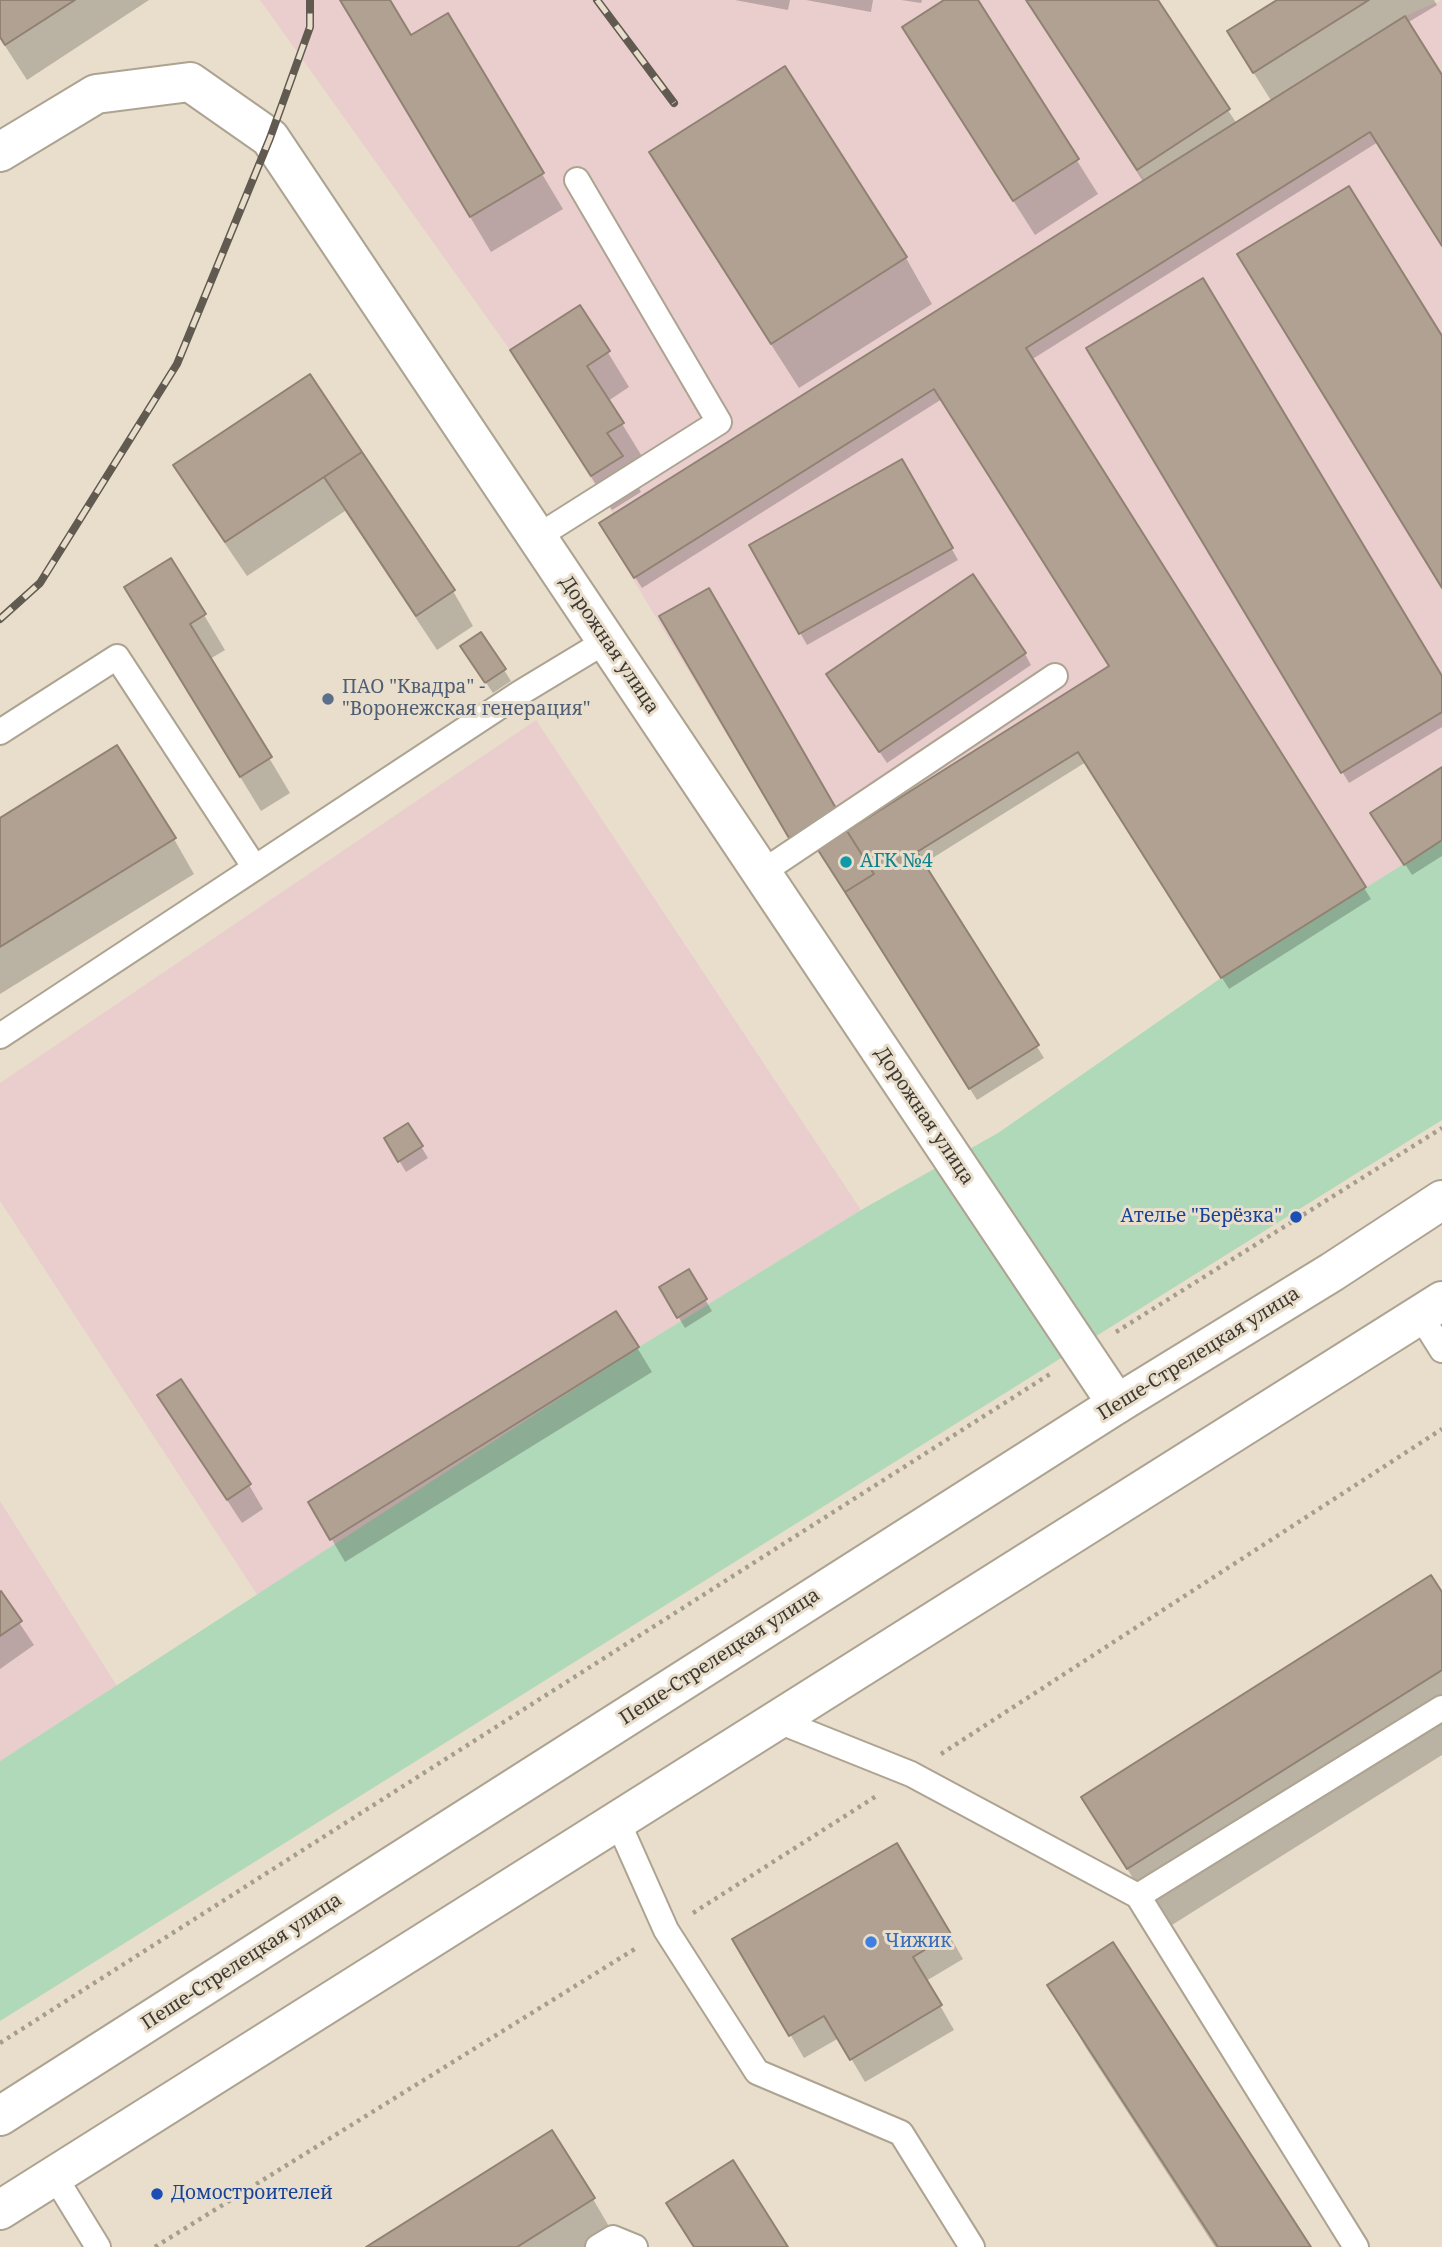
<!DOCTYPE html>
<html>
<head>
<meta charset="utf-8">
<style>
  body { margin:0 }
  canvas { display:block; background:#e9decb }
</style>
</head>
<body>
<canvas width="1442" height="2247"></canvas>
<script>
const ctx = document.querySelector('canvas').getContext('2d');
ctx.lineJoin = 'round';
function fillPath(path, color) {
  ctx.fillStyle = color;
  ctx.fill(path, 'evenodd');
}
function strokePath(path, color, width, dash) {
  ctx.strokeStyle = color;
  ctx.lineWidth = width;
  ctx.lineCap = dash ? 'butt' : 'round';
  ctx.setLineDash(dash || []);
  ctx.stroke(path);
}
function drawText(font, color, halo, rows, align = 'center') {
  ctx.font = font + ' "Noto Serif",serif';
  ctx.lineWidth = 6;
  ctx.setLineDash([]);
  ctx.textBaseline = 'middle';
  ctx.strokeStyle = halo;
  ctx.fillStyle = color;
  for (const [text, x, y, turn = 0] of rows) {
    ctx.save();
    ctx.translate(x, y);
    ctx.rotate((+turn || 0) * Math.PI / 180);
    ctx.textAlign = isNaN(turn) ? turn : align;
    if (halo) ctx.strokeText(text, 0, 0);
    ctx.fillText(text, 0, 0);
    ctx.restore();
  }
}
fillPath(new Path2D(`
  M260 0H1026L1145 180 1405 16 1442 0V840L1316 919 1165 694 917 852 874 874 845 892 818 850 801 846 789 838 599 523 613 514 510 350Z
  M536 720 861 1210 639 1347 258 1596 0 1201V1083Z
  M0 1501 117 1686 0 1761Z`), '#e9cecd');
fillPath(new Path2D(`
  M1442 840V1120L0 2021V1761L639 1347 861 1210 998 1133 1221 978Z`), '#b0d9b9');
fillPath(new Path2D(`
  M0 0H149L27 80 0 38Z
  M341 0H388L411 38 447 15 563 209 491 252Z
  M735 0H790L788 10Z
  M806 0H873L871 12Z
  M901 0H922L921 3Z
  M947 0H976L1098 194 1035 235 925 62Z
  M1026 0H1156L1237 124 1272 102 1250 67 1280 0H1434L1437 5 1407 23 1442 78V244L1378 142 1031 360 1371 899 1229 989 1086 762 923 864 1044 1058 977 1100 826 862 1111 667 942 399 642 588 608 535 1144 183Z
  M785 68 906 258 932 304 799 388 677 198 651 152Z
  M580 307 629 387 608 401 643 458 628 468 641 492 612 510 512 351Z
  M1089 349 1442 680V727L1349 783Z
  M310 376 453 591 473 626 437 650 345 511 247 576 196 501 176 466Z
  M902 461 958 560 807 645 751 546Z
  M204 615 225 650 210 659 290 793 261 811 146 623Z
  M1025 654 1031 665 887 763 835 686Z
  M469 658 504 670 511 681 493 693Z
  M1442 769V856L1412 875 1379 824Z
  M0 820 174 839 194 874 0 994Z
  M408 1125 428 1158 406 1172 386 1139Z
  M688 1271 712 1311 685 1328 661 1288Z
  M616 1313 652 1372 345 1562 324 1526Z
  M159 1396 249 1485 263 1509 242 1523Z
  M0 1594 34 1645 0 1669Z
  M1442 1595V1755L1164 1930 1084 1797Z
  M897 1845 963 1959 926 1981 954 2030 865 2082 839 2038 804 2058 735 1940Z
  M1050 1986 1308 2247H1215L1086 2048Z
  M593 2199 621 2247H370Z`), '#0003');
const building = new Path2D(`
  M0 0H75L5 45 0 37Z
  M340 0H390L411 35 448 13 544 173 470 217Z
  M944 0H978L1079 159 1013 201 902 27Z
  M1026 0H1158L1230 109 1137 170Z
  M1277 0H1369L1253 73 1227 31Z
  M1405 16 1442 75V246L1370 132 1026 348 1366 887 1221 978 1078 752 917 852 1039 1045 969 1089 845 892 874 874 847 831 1109 666 934 389 634 578 599 523Z
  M785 66 907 257 771 344 649 152Z
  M1349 186 1442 336V588L1237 254Z
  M1203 278 1442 676V712L1341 773 1086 348Z
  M580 305 610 351 587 366 624 423 607 433 623 456 591 476 510 350Z
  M310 374 362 452 225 542 173 465Z
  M362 452 455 590 416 616 324 477Z
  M902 459 953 548 799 634 749 545Z
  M171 558 206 614 190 624 272 757 240 777 124 587Z
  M973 574 1026 653 879 752 826 674Z
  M709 588 837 810 789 838 659 616Z
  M481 632 506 669 485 683 460 646Z
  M117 745 176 838 0 947V818Z
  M1442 767V840L1404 865 1370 813Z
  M847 831 874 874 845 892 818 850Z
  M408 1123 423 1146 398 1162 384 1138Z
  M689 1269 707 1299 677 1318 659 1287Z
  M616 1311 639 1347 330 1540 308 1502Z
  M181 1379 251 1484 227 1500 157 1395Z
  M1431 1575 1442 1592V1670L1127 1869 1081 1797Z
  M1 1591 22 1621 0 1636V1592Z
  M897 1843 951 1934 913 1957 942 2005 850 2060 824 2016 789 2036 732 1939Z
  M1113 1942 1311 2247H1218L1047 1985Z
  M552 2130 595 2198 517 2247H366Z
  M733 2160 788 2247H694L666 2203Z`);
fillPath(building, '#b0a192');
strokePath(building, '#908172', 2);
const service = new Path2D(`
  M537 537 719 422 577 180
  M0 732 117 657 255 868
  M761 873 1055 676
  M0 1036 520 693 606 641
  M1420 1315 1442 1350
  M776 1720 911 1774 1138 1896
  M617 1820 666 1930 757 2072 901 2133 972 2247
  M55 2177 98 2247
  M598 2247 613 2238 635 2247
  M1356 2247 1138 1896 1442 1708`);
const minor = new Path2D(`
  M0 152 96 94 190 82 270 138 1117 1404`);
const secondary = new Path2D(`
  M0 2116 1117 1404 1332 1272 1442 1200
  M0 2210 1442 1301`);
strokePath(service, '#ada391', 28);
strokePath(minor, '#ada391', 42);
strokePath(secondary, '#ada391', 42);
strokePath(new Path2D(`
  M1116 1332 1442 1128
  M941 1754 1442 1429
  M693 1913 878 1795
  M0 2043 1050 1374
  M155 2247 638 1947`), '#a69d8f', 4.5, [3.5, 5]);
strokePath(service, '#fff', 24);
strokePath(minor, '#fff', 38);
strokePath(secondary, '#fff', 38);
const rail = new Path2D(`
  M597 0 674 103
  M0 619 40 583 177 364 270 138 310 27V0`);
strokePath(rail, '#605a51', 8);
strokePath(rail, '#e9decb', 5, [16]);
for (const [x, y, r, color] of [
  [328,699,7,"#5c6f8a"],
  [846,862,7,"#0f9aa8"],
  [1296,1217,7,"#1a4fb4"],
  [871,1942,7,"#3f7fe0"],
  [157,2194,7,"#1a4fb4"]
]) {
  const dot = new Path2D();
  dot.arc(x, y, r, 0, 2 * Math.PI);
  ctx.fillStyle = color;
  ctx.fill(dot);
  strokePath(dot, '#e9decb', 2.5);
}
drawText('19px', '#3e3a33', '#e9decb', [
  ["Дорожная улица",609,645,56],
  ["Дорожная улица",924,1116,56],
  ["Пеше-Стрелецкая улица",1199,1354,-32],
  ["Пеше-Стрелецкая улица",720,1657,-33],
  ["Пеше-Стрелецкая улица",242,1962,-33]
]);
drawText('19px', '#4e5e75', '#e9decb', [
  ["ПАО \"Квадра\" -",342,688],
  ["\"Воронежская генерация\"",342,710]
], 'left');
drawText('19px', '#0d838f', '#e9decb', [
  ["АГК №4",860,862]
], 'left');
drawText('19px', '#164399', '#e9decb', [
  ["Ателье \"Берёзка\"",1282,1217],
  ["Домостроителей",171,2194,"left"]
], 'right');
drawText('19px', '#366cbe', '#e9decb', [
  ["Чижик",885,1942]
], 'left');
</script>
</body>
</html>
